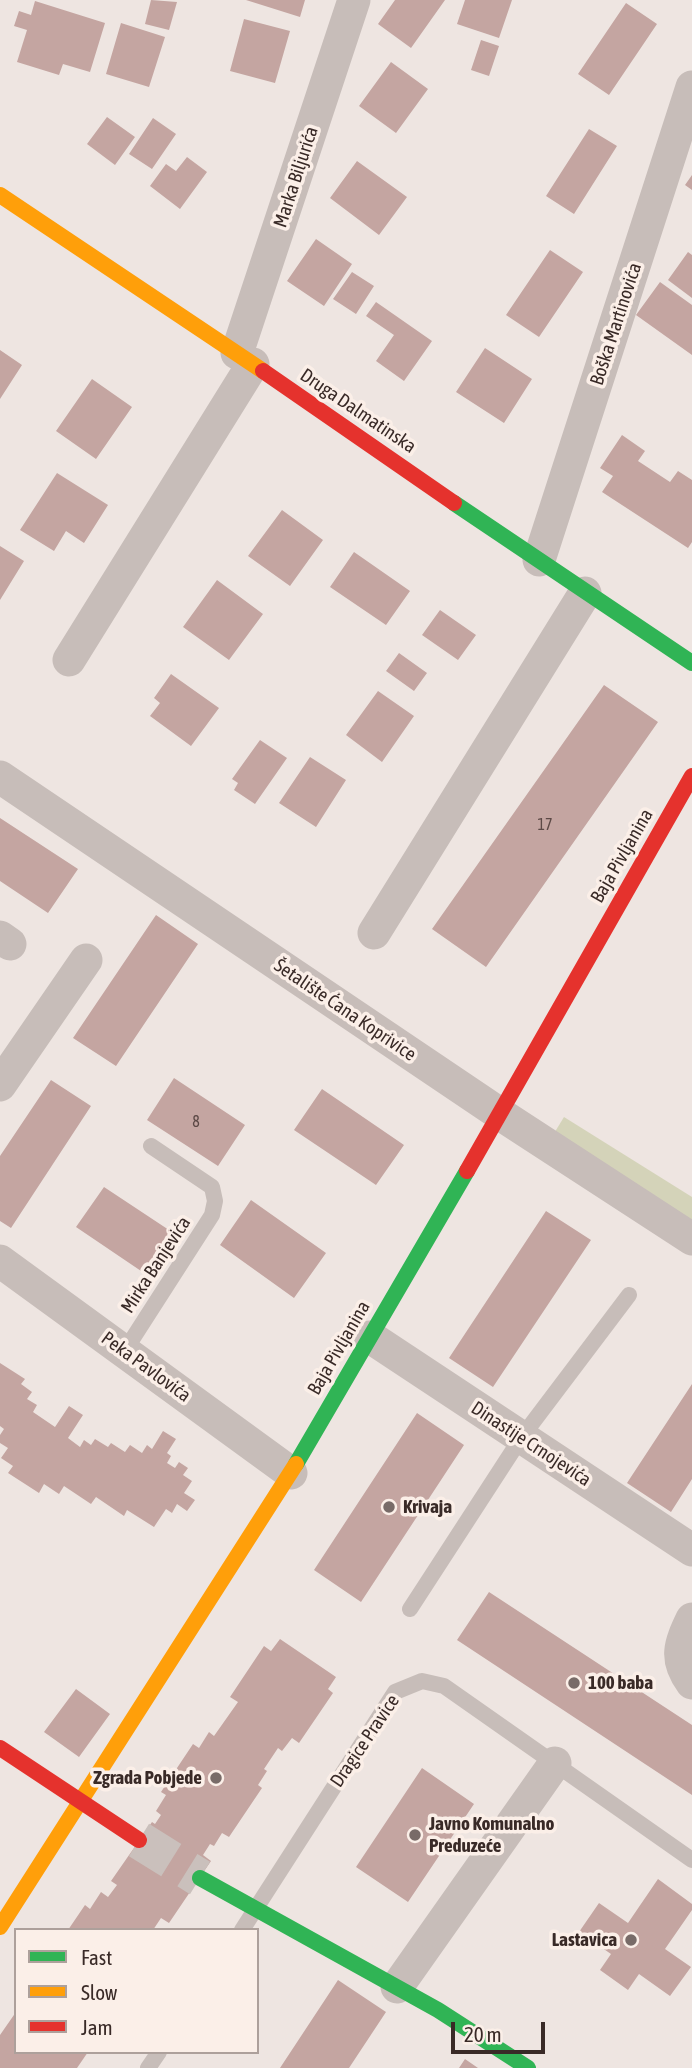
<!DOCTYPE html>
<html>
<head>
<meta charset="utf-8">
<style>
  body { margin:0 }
  #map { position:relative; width:692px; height:2068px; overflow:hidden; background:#eee5e1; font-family:"Asap Condensed",sans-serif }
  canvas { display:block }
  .legend { position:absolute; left:14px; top:1928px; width:245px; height:126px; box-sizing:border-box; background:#fbefe8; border:2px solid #ada09b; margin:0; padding:9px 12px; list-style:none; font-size:21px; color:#392a27 }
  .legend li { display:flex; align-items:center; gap:14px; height:35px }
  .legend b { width:35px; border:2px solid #ada09b }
  .scale { position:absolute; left:451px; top:2022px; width:94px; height:32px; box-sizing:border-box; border:4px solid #392a27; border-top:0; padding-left:9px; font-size:21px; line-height:24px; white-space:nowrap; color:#392a27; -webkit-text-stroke:5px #fbefe8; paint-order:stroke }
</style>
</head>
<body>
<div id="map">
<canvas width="692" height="2068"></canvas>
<ul class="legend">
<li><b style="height:9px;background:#30b455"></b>Fast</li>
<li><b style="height:9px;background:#ff9f0a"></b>Slow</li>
<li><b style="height:9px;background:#e5322d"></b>Jam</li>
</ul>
<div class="scale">20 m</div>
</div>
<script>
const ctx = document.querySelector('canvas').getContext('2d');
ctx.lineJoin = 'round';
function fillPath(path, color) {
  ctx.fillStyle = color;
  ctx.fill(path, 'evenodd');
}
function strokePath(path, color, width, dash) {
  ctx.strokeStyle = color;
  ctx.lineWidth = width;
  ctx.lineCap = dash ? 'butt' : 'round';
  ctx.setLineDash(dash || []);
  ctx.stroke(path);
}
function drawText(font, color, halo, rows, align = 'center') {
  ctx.font = font + ' "Asap Condensed",sans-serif';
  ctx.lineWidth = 7;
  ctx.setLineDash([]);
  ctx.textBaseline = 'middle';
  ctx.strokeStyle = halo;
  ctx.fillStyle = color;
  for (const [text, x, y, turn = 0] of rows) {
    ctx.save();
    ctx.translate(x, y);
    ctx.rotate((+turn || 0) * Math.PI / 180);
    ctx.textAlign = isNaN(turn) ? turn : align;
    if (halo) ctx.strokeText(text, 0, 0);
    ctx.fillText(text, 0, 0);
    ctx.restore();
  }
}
fillPath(new Path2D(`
  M564 1117 692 1197V1222L553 1135Z`), '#d4d3b9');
fillPath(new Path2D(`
  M151 0 177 2 169 30 145 24Z
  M246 0H305L300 17Z
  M395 0H445L411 48 378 24Z
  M465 0H512L499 38 457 24Z
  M35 1 105 23 90 72 63 64 59 75 17 62 27 30 14 26 19 11 31 15Z
  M626 3 657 24 609 95 578 74Z
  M244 19 290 31 275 83 230 71Z
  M121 23 165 37 149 87 106 74Z
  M481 40 499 46 489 76 471 70Z
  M391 62 428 89 396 133 359 106Z
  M107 117 135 137 115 165 87 144Z
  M153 118 176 134 152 169 129 154Z
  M589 129 617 146 574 214 546 196Z
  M187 157 207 172 180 209 150 186 166 164 176 171Z
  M357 161 407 197 379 235 330 198Z
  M692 175V190L685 185Z
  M316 239 352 264 324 306 287 281Z
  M550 250 583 272 539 337 506 315Z
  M688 252 692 255V298L668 280Z
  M352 272 374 286 356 314 333 299Z
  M660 282 692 305V355L636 315Z
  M376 302 432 341 404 381 376 361 394 335 366 316Z
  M485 348 532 379 504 423 456 392Z
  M0 350 22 365 0 399Z
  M92 379 132 407 96 459 56 431Z
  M622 435 645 451 638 461 670 482 678 471 692 480V542L688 548 602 492 613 476 600 468Z
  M57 473 108 505 84 543 66 531 54 551 20 530Z
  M282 510 323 540 290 586 248 556Z
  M0 546 24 561 0 600Z
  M354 552 410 591 386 625 330 587Z
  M217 580 263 614 229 660 183 627Z
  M440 610 476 635 458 660 422 635Z
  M399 653 427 673 414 691 386 671Z
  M171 674 219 708 191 746 150 716 160 703 154 698Z
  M604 685 658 722 486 967 432 929Z
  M378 691 414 716 382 762 346 735Z
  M260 740 287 758 255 804 234 790 238 783 232 779Z
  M310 757 346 780 316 827 279 803Z
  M0 818 78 869 48 913 0 881Z
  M156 915 198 944 116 1066 73 1038Z
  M174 1078 245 1125 218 1166 147 1120Z
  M51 1080 91 1106 11 1228 0 1221V1156Z
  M322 1089 404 1145 376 1185 294 1130Z
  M104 1187 172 1232 144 1273 76 1227Z
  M251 1200 326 1253 294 1298 220 1245Z
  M546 1211 591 1240 493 1387 449 1358Z
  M0 1363 25 1379 21 1384 32 1392 27 1399 37 1405 33 1412 55 1427 69 1406 83 1415 68 1438 80 1447 84 1440 91 1445 95 1439 108 1447 111 1443 125 1452 130 1445 142 1453 147 1445 152 1449 163 1431 176 1439 167 1453 171 1456 167 1463 175 1468 179 1462 188 1468 183 1475 192 1481 184 1493 195 1500 187 1511 177 1504 172 1513 166 1509 154 1527 127 1510 124 1516 96 1497 91 1504 64 1486 59 1494 44 1484 39 1493 8 1473 13 1466 1 1458 8 1448 0 1443V1435L4 1429 0 1426Z
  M692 1384V1479L671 1512 627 1483Z
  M417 1413 464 1445 361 1602 314 1570Z
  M489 1592 692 1725V1795L457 1640Z
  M280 1639 336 1677 328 1689 333 1693 299 1743 292 1738 282 1751 278 1748 264 1769 267 1771 258 1785 262 1788 229 1837 222 1833 214 1846 210 1844 203 1855 211 1861 169 1923 161 1918 153 1930H68L85 1905 90 1909 101 1892 108 1897 117 1885 111 1881 152 1822 155 1824 161 1815 156 1811 166 1795 161 1792 193 1744 199 1748 209 1732 214 1736 238 1702 230 1697 264 1646 271 1651Z
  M76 1689 110 1714 79 1757 44 1732Z
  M422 1768 474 1804 408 1902 356 1867Z
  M658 1879 692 1904V1910L665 1949 691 1967 670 1996 639 1974 628 1990 600 1970 611 1954 579 1932 599 1903 628 1923Z
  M338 1980 386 2012 349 2068H280Z
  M16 2012V2052H88L77 2068H0V2035Z
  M465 2059 478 2068H459Z`), '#c4a5a1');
strokePath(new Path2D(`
  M139 1840 200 1878`), '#cac0bc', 38, [38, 19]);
strokePath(new Path2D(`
  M124 1352 212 1215 215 1201 212 1187 151 1146
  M410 1609 521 1438 629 1295
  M242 1930 395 1692 422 1681 444 1686 692 1860
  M148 2068 159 2052`), '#c7bdb9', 16);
strokePath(new Path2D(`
  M237 353 354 0
  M539 560 692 87
  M69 660 253 364
  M0 777 500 1114 692 1239
  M374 933 585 593
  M0 937 10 944
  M0 1085 86 960
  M0 1261 291 1473
  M370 1337 692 1550
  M692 1619C680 1644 674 1659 692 1683
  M397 1987 555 1763`), '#c7bdb9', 33);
strokePath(new Path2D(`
  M454 503 692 663
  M296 1464 467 1171
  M200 1878 438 2010 528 2068`), '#30b455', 16);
strokePath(new Path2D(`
  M0 195 263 371
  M0 1927 296 1464`), '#ff9f0a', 16);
strokePath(new Path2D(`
  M263 371 454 503
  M467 1171 692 776
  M0 1748 139 1840`), '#e5322d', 16);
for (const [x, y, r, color] of [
  [389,1507,7,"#786b68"],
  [574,1683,7,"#786b68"],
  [216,1778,7,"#786b68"],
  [415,1835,7,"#786b68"],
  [631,1940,7,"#786b68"]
]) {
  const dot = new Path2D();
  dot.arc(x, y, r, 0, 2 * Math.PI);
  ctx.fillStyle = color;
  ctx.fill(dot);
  strokePath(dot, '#fbefe8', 2.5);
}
drawText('16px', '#5c4946', null, [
  ["17",545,825],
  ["8",196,1122]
]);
drawText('19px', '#392a27', '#fbefe8', [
  ["Marka Biljurića",296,177,-72],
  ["Boška Martinovića",616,324,-72],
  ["Druga Dalmatinska",358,411,34],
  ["Baja Pivljanina",622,856,-60],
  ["Šetalište Ćana Koprivice",345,1010,34],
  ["Mirka Banjevića",156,1265,-57],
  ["Baja Pivljanina",339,1348,-60],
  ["Peka Pavlovića",146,1367,36],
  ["Dinastije Crnojevića",531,1444,33],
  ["Dragice Pravice",365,1741,-56]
]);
drawText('bold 19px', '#392a27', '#fbefe8', [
  ["Krivaja",403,1507],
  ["100 baba",588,1683],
  ["Zgrada Pobjede",202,1778,"right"],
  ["Javno Komunalno",429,1824],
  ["Preduzeće",429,1846],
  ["Lastavica",617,1940,"right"]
], 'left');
</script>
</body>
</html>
